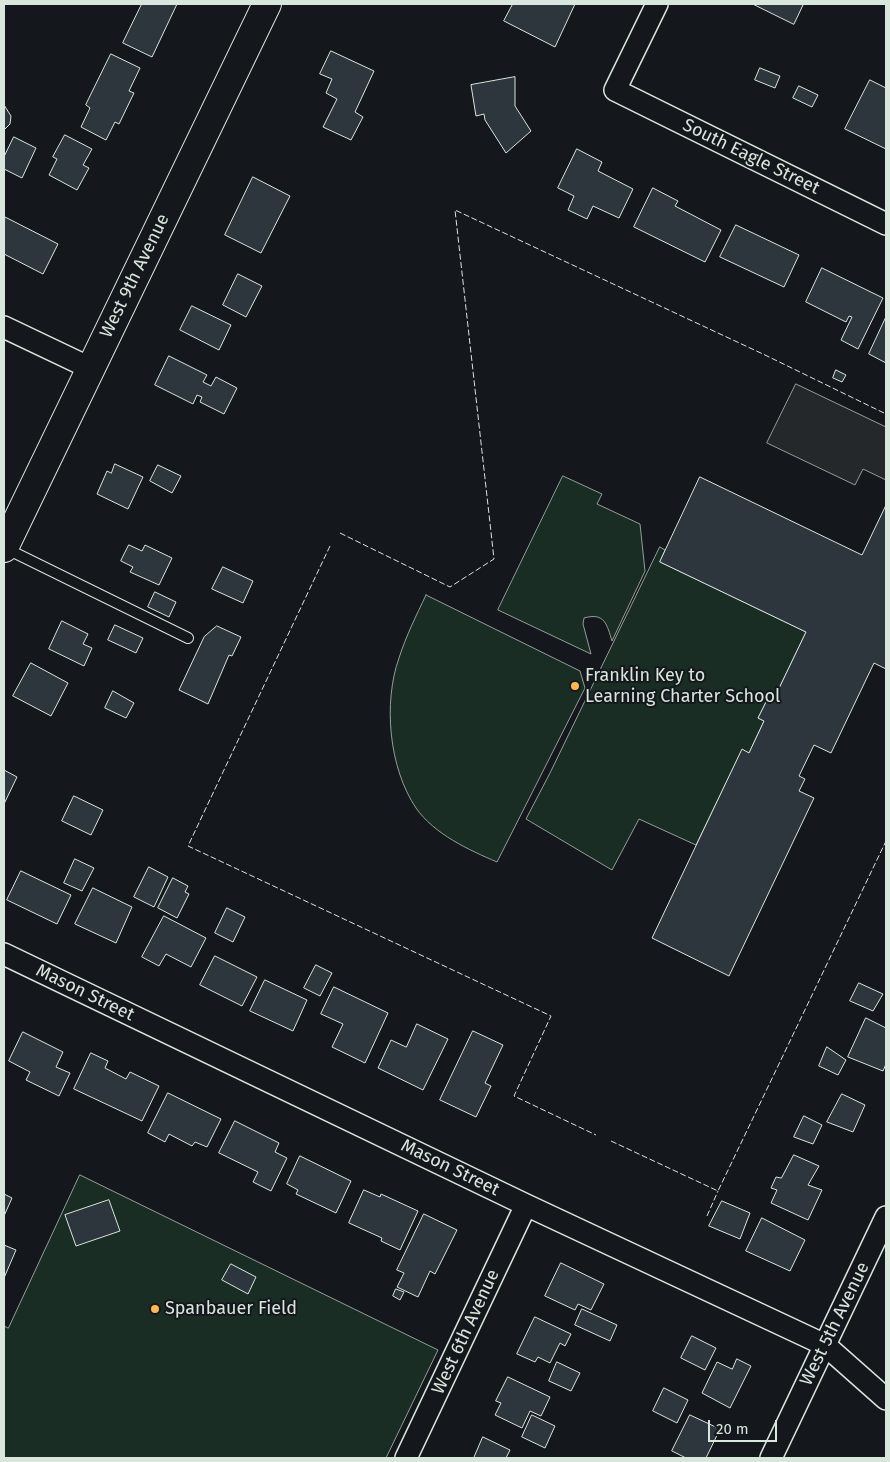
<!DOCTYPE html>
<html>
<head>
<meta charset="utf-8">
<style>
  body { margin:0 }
  #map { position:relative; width:890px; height:1462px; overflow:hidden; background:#14181c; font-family:"Fira Sans",sans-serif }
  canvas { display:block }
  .frame { position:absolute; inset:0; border:5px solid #d8e6dc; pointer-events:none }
  .scale { position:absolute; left:708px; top:1420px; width:69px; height:22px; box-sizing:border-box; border:2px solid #d8e6dc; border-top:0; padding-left:6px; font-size:15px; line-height:18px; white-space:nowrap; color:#d8e6dc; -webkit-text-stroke:4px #14181c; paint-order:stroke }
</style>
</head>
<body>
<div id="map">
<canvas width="890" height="1462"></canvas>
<div class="frame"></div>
<div class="scale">20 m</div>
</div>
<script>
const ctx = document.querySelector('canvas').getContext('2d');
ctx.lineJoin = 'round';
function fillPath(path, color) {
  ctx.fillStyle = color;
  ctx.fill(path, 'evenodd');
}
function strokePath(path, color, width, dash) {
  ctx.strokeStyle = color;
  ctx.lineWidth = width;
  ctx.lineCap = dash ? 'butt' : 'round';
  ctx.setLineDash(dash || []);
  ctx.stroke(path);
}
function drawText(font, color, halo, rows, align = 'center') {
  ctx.font = font + ' "Fira Sans",sans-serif';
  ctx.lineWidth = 4;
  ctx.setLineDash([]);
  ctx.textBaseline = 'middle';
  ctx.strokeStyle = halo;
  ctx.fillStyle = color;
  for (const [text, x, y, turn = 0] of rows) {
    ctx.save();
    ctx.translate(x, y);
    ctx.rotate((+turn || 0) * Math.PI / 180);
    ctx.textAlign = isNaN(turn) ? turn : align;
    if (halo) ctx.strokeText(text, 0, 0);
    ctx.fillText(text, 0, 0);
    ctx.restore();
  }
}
const green = new Path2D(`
  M563 476 602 494 597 504 640 524 645 571 612 641C607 625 605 612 584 618L583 624 591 654 498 610Z
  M660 547 665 550 660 562 806 632 772 703 767 700 758 718 764 721 749 753 742 750 696 845 639 819 612 870 526 819 550 773Z
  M426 595 580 671 585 688 497 862C469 850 434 834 416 808 389 768 383 703 399 658 406 636 416 616 426 595Z
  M80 1175 438 1350 386 1458H4V1326L8 1328Z`);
fillPath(green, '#1a2d24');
strokePath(green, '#939e99', 1);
const parking = new Path2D(`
  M796 384 886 427V480L863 469 855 485 767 443Z`);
fillPath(parking, '#24282b');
strokePath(parking, '#939e99', 1);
const building = new Path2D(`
  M142 4H177L152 57 123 43Z
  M513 4H575L555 47 504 21Z
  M753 4H801L803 5 794 24Z
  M331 51 374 71 355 112 363 117 351 140 323 127 337 99 326 93 332 79 320 74Z
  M111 54 140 68 129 91 134 93 119 124 115 122 106 140 81 127 90 108 86 105Z
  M760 68 780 76 775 88 755 80Z
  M515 77V106L531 131 506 153 485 120 484 114 476 116 471 85Z
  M870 80 886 88V149L845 129Z
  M799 86 818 95 812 107 793 98Z
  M4 105 11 116 10 124 4 130Z
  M65 135 92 149 83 165 89 168 77 190 49 175 57 159 53 157Z
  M14 137 36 148 22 178 4 169V157Z
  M577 149 602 162 598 171 633 189 619 218 593 206 587 219 568 210 574 196 558 188Z
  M253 177 290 196 261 253 225 235Z
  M653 188 678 201 675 206 721 230 705 262 634 227Z
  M5 217 58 244 43 274 4 254Z
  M736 225 799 255 784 287 720 257Z
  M822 268 883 298 858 349 841 340 852 317 849 316 846 322 806 302Z
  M238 274 262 286 246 317 223 305Z
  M192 306 231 325 219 350 180 330Z
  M886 317V363L869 354Z
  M169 356 207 375 203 382 211 386 216 377 237 388 224 414 200 402 202 397 197 395 193 404 155 385Z
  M836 370 846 375 842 382 833 378Z
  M115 464 143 477 128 509 97 494 107 471 111 473Z
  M158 465 181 476 172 493 150 481Z
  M700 477 862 555 886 505V669L874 663 831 753 814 745 799 776 805 779 799 791 814 798 729 976 652 938 742 749 749 753 764 721 758 718 767 700 772 703 806 632 660 562Z
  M129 545 142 551 145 545 172 558 159 585 130 572 133 567 121 561Z
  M223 567 253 581 243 603 212 589Z
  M155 592 176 602 169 617 148 607Z
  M62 621 88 634 83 644 92 648 84 666 49 649Z
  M115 625 143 638 136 653 108 640Z
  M217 626 241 637 232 656 229 655 208 704 179 690 204 637Z
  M31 663 68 683 51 716 13 696Z
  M113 691 134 703 126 718 105 708Z
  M4 770 17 777 4 804Z
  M74 796 103 810 91 835 62 821Z
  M75 859 94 868 82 891 64 883Z
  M149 867 168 877 154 907 134 897Z
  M21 871 71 895 57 924 7 900Z
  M173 878 188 886 185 892 189 894 177 918 158 908Z
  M93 888 132 907 116 943 75 924Z
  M227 908 245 917 233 942 215 933Z
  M164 916 206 938 191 967 166 954 159 966 142 957Z
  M215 956 257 977 242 1006 200 985Z
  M316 965 332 973 320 996 304 988Z
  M265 980 307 1000 293 1031 250 1011Z
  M859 983 883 994 873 1011 850 1001Z
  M334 987 388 1013 365 1063 332 1047 343 1024 321 1014Z
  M866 1018 886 1028V1064L883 1071 848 1057Z
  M417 1024 448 1039 423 1090 378 1068 391 1040 406 1047Z
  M473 1031 503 1045 485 1083 491 1086 476 1117 440 1100Z
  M23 1032 63 1052 56 1067 70 1073 59 1096 26 1080 30 1072 9 1061Z
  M827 1047 846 1060 838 1075 819 1066Z
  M91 1053 108 1061 105 1068 126 1079 130 1072 159 1086 142 1121 74 1089Z
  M168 1093 221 1119 207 1147 195 1142 192 1146 169 1134 165 1142 148 1133Z
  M842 1094 865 1105 853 1132 827 1122Z
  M804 1116 822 1125 813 1144 794 1137Z
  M235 1121 279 1143 275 1152 287 1158 271 1191 253 1182 258 1172 219 1153Z
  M794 1155 819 1166 808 1185 822 1190 808 1220 771 1203 777 1190 771 1188 776 1177 781 1178Z
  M300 1156 351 1181 336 1213 296 1194 298 1190 287 1184Z
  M364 1190 380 1197 381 1194 418 1211 400 1250 381 1241 382 1238 349 1223Z
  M4 1194 12 1198 4 1216Z
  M109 1200 120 1231 76 1246 65 1215Z
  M722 1201 750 1213 740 1239 709 1226Z
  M424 1214 457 1230 435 1274 430 1271 418 1297 397 1287 404 1273 397 1270Z
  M762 1218 805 1240 790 1271 746 1251Z
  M4 1245 16 1250 4 1278Z
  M561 1263 604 1284 591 1310 578 1304 575 1310 545 1296Z
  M231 1264 256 1277 248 1294 222 1280Z
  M396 1289 404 1292 400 1300 393 1296Z
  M582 1309 617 1325 610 1341 575 1325Z
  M535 1317 571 1334 565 1346 560 1343 550 1363 538 1357 535 1362 517 1354Z
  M692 1336 716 1348 705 1370 681 1358Z
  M737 1359 751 1366 730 1408 702 1393 717 1362 732 1369Z
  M557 1362 580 1373 571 1391 549 1381Z
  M508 1377 550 1397 541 1416 530 1411 522 1428 495 1415 501 1403 496 1401Z
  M664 1388 688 1400 677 1423 653 1411Z
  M532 1415 555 1426 545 1448 522 1437Z
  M690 1415 720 1429 706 1458H686L672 1451Z
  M483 1437 510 1450 506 1458H474Z`);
fillPath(building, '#2c363c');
strokePath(building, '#d8e6dc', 1);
const service = new Path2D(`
  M5 548 188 638`);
const minor = new Path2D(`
  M657 4 615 90 886 224
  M4 327 90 368
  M4 954 526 1205 825 1345 886 1399
  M406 1458 526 1205
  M771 1458 886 1217`);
const secondary = new Path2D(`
  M4 548 267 4`);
strokePath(service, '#d8e6dc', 12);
strokePath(minor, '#d8e6dc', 24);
strokePath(secondary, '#d8e6dc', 30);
strokePath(service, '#14181c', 10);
strokePath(minor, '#14181c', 21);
strokePath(secondary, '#14181c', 28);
strokePath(new Path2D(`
  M340 533 450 587 494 559 455 210 765 355 886 414
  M330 546 188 846 551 1016 514 1096 596 1135
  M611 1141 718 1191 886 841
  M707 1216 718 1191`), '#d8e6dc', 1, [6, 2.5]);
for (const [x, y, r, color] of [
  [575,686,5,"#ffb74d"],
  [155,1309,5,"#ffb74d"]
]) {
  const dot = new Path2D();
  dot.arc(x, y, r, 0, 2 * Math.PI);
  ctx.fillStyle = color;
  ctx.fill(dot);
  strokePath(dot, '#14181c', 2);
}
drawText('18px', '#d8e6dc', '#14181c', [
  ["South Eagle Street",751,157,26],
  ["West 9th Avenue",135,276,-64],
  ["Mason Street",85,993,26],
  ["Mason Street",450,1168,26],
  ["West 5th Avenue",835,1324,-64],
  ["West 6th Avenue",466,1332,-65]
]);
drawText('18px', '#d8e6dc', '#14181c', [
  ["Franklin Key to",585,676],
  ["Learning Charter School",585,697],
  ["Spanbauer Field",165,1309]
], 'left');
</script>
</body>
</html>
